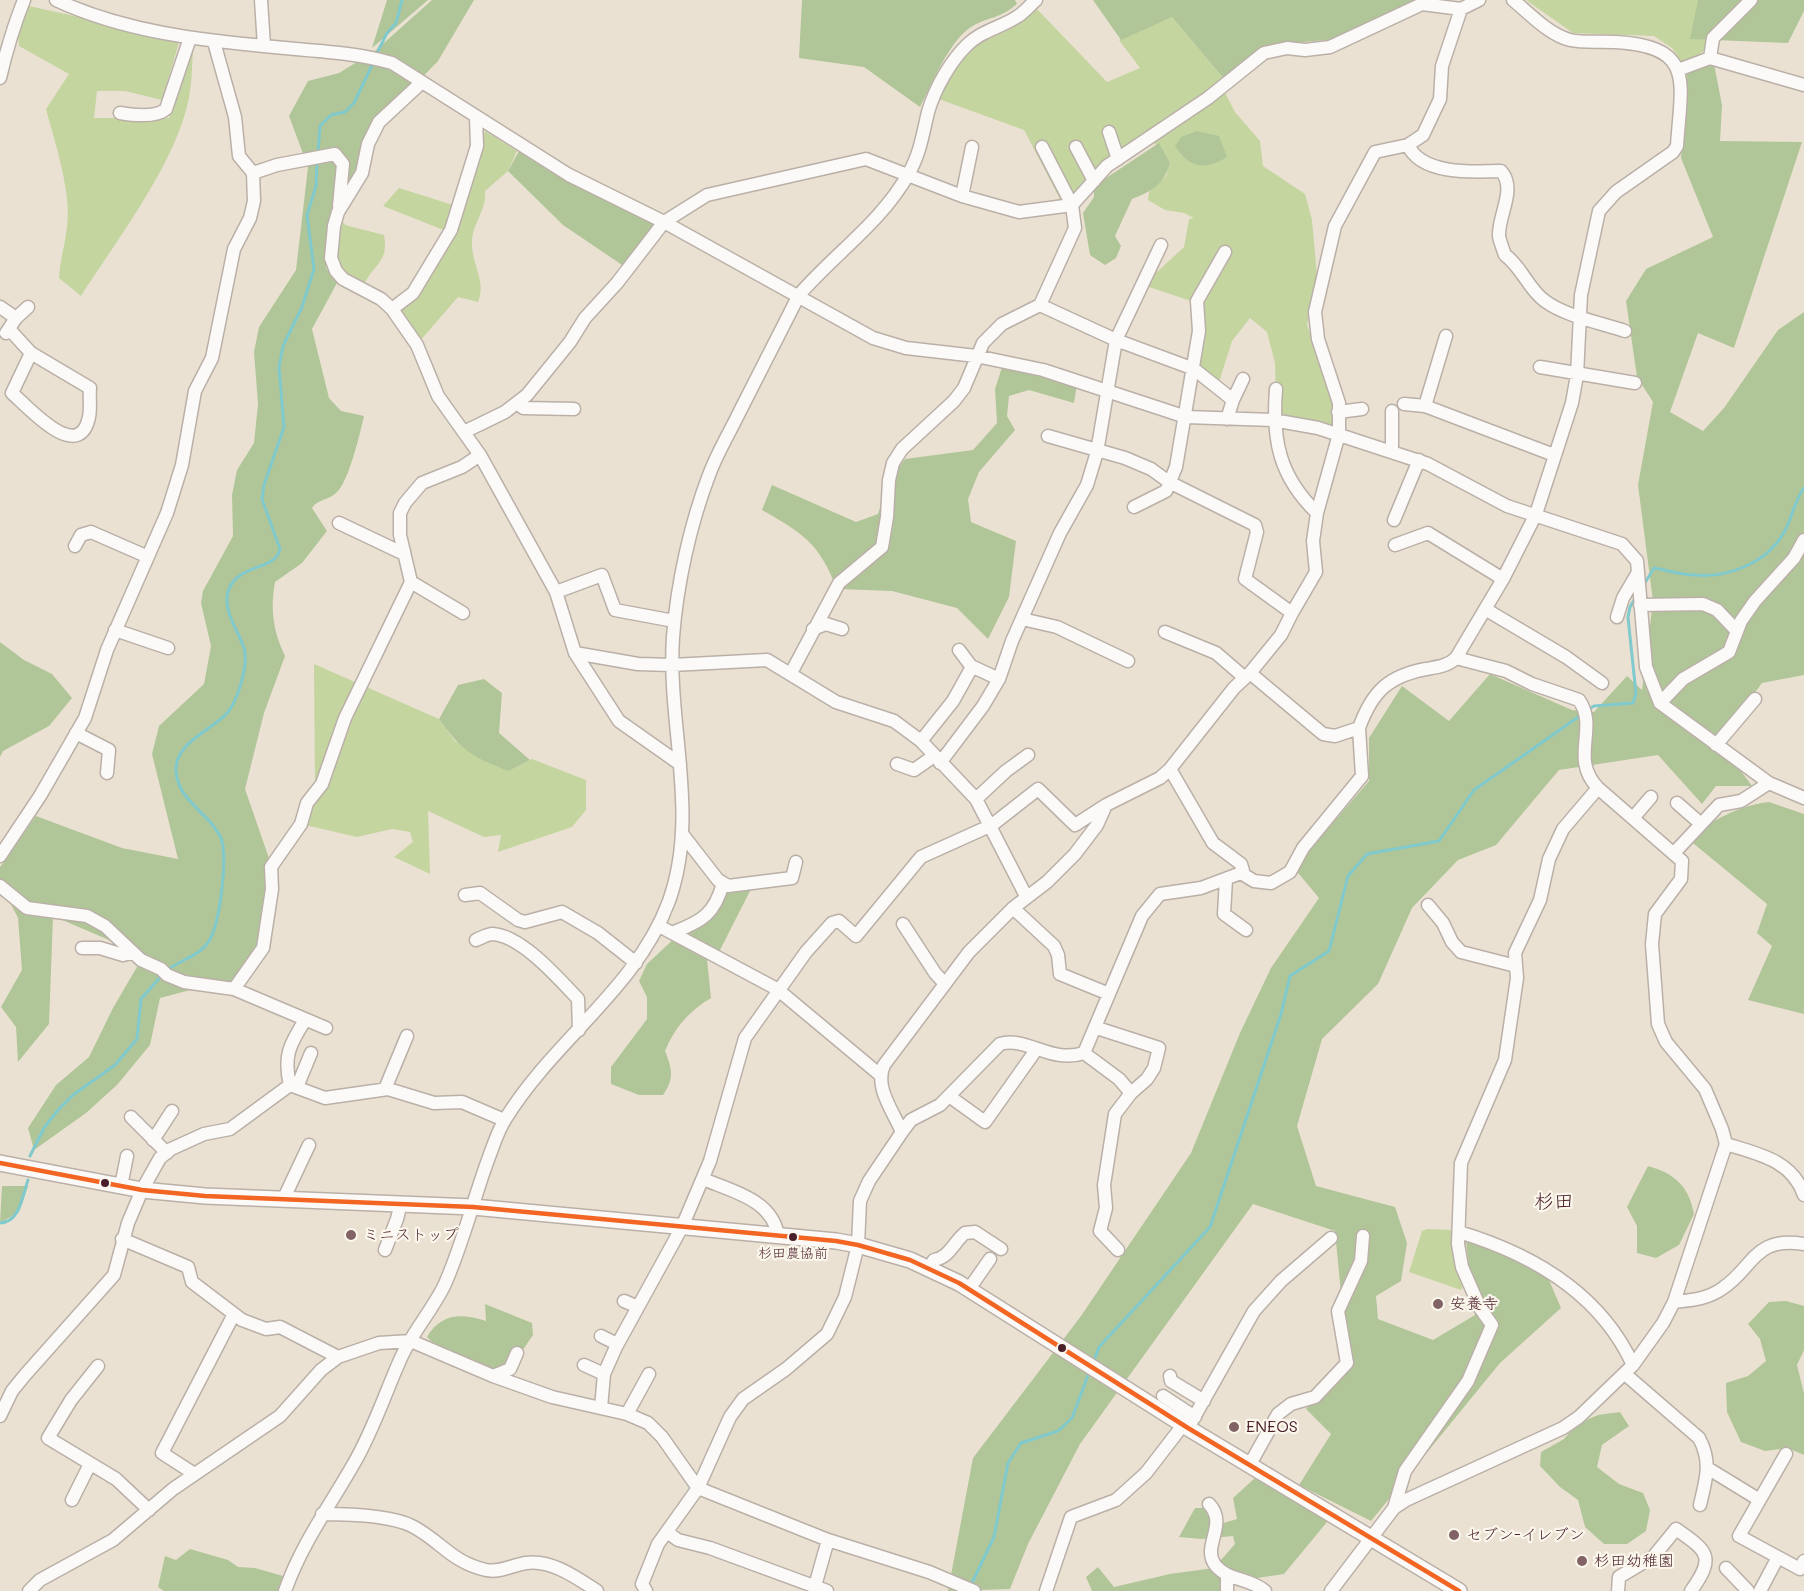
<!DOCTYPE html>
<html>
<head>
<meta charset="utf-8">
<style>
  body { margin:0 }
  canvas { display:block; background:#eae1d2 }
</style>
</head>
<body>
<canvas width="1804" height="1591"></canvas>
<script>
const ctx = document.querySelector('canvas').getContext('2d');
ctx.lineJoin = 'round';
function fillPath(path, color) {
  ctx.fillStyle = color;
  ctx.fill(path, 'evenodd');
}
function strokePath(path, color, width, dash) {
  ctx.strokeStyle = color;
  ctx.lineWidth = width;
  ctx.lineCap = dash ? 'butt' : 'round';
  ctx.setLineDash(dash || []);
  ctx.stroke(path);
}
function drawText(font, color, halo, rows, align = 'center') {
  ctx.font = font + ' Mali,"Klee One",sans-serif';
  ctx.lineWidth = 4.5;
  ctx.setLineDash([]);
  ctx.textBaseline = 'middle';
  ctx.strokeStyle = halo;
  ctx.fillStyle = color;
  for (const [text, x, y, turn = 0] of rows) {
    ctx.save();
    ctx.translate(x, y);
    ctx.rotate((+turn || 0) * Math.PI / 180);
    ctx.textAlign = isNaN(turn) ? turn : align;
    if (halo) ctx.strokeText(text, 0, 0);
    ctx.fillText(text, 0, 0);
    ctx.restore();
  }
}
fillPath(new Path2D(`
  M1526 0H1755L1700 54 1682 62 1672 48 1654 36 1573 33Z
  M24 5 180 39 162 100 125 91H97L94 118H169L188 50H193C192 66 192 82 189 97 177 162 117 240 81 296L59 278C60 260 65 245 67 227 72 193 55 143 46 109L69 74 19 46 17 24Z
  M1036 8 1107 82 1140 68 1119 40 1172 17 1225 80 1063 205 1024 130 936 98 968 49 1012 28Z
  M1222 87 1235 112 1260 141 1263 166 1305 194 1312 220 1317 276 1307 325 1332 397 1335 427 1276 416 1275 363 1267 332 1250 318 1232 341 1219 382 1192 368 1197 303 1143 285 1184 247 1189 219 1194 218 1184 213 1165 210 1148 200 1149 192 1166 176 1170 163 1153 141Z
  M485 131 517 151 508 171 485 191C487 210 472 224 472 242 471 263 487 282 478 302L458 297 419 342 398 310 417 298 454 235Z
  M399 188 453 205 446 231 383 206Z
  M340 218 345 225 384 235C389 263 374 263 364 285 330 266 336 253 340 218Z
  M314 664 439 719 455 741 509 771 532 759 586 780V810L572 827 498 852 501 835 484 837 428 811 430 874 394 857 413 842 410 832 392 829 357 837 305 825 315 791Z
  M1427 1229 1459 1230 1465 1280 1461 1290 1409 1272 1422 1231Z`), '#c4d5a0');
fillPath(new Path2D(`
  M387 0H428L372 48Z
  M432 0H474L438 61 403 97 362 158 331 213 326 268 337 283 312 329 329 398 341 411 364 416C360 433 349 482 336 493 329 500 318 499 312 508L327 531 302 563 275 582C270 609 273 631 285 656L264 713 245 789 272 867 265 942 235 986 217 983 160 998 150 1045 117 1085 86 1113 34 1150 28 1128 56 1085 89 1057 113 1008 141 960 123 946 53 916 49 1024 18 1062 16 1027 1 1007 22 970 18 918 0 883V867L36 816 122 848 178 859 152 754 159 726 204 684 211 646 201 603 203 591 233 536 232 495 237 470 254 443 258 404 254 352 259 327 296 270 308 167 289 116 308 81 339 73 376 50Z
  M802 0H1015L1017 4C1000 19 987 17 971 27 949 41 932 84 920 107L864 67 799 58Z
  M1093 0H1421L1337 39 1292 43 1225 80 1172 17 1121 40Z
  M1698 0H1804V11L1788 43 1690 39Z
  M1714 64 1722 105 1720 141 1802 142 1734 348 1698 333 1670 412 1703 431 1724 408 1778 330 1804 312V675L1762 683 1719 741 1752 786H1716L1702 804 1658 755 1559 770 1496 845 1458 860 1412 908 1378 984 1322 1039 1297 1126 1316 1186 1395 1207 1407 1243 1401 1281 1376 1296 1378 1319 1433 1340 1475 1315 1466 1242 1543 1266 1561 1308 1500 1363 1371 1521 1299 1485 1331 1434 1306 1409 1347 1356 1335 1231 1253 1204 1080 1444 1028 1544 1010 1589 948 1591 973 1458 1081 1316 1191 1153 1240 1033 1271 968 1319 898 1294 868 1369 781V738L1402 686 1449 721 1490 674 1572 710 1594 712 1627 676 1642 690 1653 601 1638 485 1653 402 1637 377 1626 301 1646 269 1713 237 1681 158 1687 72Z
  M1197 131 1219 136 1227 157C1205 171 1189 168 1175 146L1181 137Z
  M1159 143 1170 163C1164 184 1153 191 1132 199L1115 236 1121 246 1116 258 1105 265 1090 255 1083 213 1094 197V186Z
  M519 151 658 221 625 267 563 225 508 171Z
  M1003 364 1077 384 1074 403 1029 390 1009 396 1007 416 1015 430 979 472 968 499 971 522 1016 541 1009 597 988 639 957 608 892 591 837 589C819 543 804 534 762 510L772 485 856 522 878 514 888 482 905 459 973 450 997 423 995 389Z
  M0 642 24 660 52 674 72 698 49 726 3 751 0 757Z
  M484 679 502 693 499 733 530 760 509 771C472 757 462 751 439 719L458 685Z
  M1769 802 1804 814V1014L1748 1000 1772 946 1757 933 1767 904 1688 839C1713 820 1737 806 1769 802Z
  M752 887 717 956 707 959 711 998C689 1011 675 1027 665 1051 672 1069 675 1078 663 1095H639L611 1084V1067L647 1019V997L639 981 647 964 726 890Z
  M1648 1166C1674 1173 1689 1186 1694 1214L1679 1245 1656 1258 1637 1253V1226L1627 1207Z
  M2 1186H28L19 1212 0 1223Z
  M1786 1301 1804 1306V1350L1797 1365 1804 1393V1455L1788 1448 1765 1451 1741 1442 1727 1412 1726 1383 1748 1376 1766 1361 1760 1339 1748 1324 1769 1302Z
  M485 1304 532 1323 533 1335 505 1376 436 1346 427 1337C441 1313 462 1313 486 1321Z
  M1620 1412 1629 1426 1602 1445 1597 1467 1619 1484 1643 1493 1650 1510 1646 1531 1627 1544H1604L1585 1527 1578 1500 1560 1487 1540 1466 1541 1452 1564 1439 1577 1424 1598 1415Z
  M1256 1477 1308 1504 1327 1522 1284 1574 1237 1581 1230 1591H1092L1086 1577 1098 1567 1114 1587 1170 1574 1214 1568 1235 1544 1233 1536 1202 1539 1179 1537 1195 1508H1208L1217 1525 1237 1519 1233 1498Z
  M190 1549 228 1560 238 1567 255 1568 283 1576 278 1591H164L158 1587 165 1556 176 1560Z`), '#b1c698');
strokePath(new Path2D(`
  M376 55 387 33 396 23 402 0
  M318 153 320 126 331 115 345 112 354 103 374 61
  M1643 586 1654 568C1667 570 1681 575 1695 575 1728 578 1766 563 1783 534 1792 520 1794 501 1804 488
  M1589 709 1594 706 1633 703 1636 694 1628 617 1630 607 1636 597
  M168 970C181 959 200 956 209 941 220 923 228 858 221 838 219 834 214 827 211 823 197 807 178 795 176 772 174 742 212 731 228 712 238 699 249 664 244 648 238 630 223 612 228 592 236 563 276 571 280 549L262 499 264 485 284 427 279 367 283 346 302 307 314 269 307 215 316 186 317 160
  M30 1156 44 1128 58 1110 73 1095 115 1065 137 1039 141 999 163 974
  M0 1223C20 1222 22 1197 28 1180
  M1094 1361 1099 1347 1210 1227 1281 1014 1290 976 1329 951 1348 876 1367 854 1439 841 1474 790 1581 715
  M970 1587 994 1537 1008 1463 1021 1443 1058 1431 1072 1418 1090 1370`), '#80c9cc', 3);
const minor = new Path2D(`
  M56 0C125 32 199 40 274 47 314 51 354 52 392 63L569 175 664 222 873 338 906 348 976 356 1043 370 1186 417 1273 420 1318 428 1428 464 1507 506 1622 544 1637 561 1646 667 1660 703 1769 783 1804 798
  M261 0 264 46
  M1710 58 1713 38 1751 0
  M1678 70 1710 58 1804 85
  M0 78C6 52 14 25 24 0
  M421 83 379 122 368 144 362 173 338 212 334 226 331 258 336 271 343 279 381 299 392 309 417 345 438 396 480 455 556 592 575 653 619 721 680 764
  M120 113C132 115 156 118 166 109L190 38
  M1109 132 1118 159
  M1408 145C1421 175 1473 172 1501 171 1517 189 1498 215 1499 236 1500 242 1503 249 1505 255 1522 267 1528 289 1545 301 1565 316 1601 323 1625 331
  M1076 147 1094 181
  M253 173 277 165 335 154 343 164 339 206
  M962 196 972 147
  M1040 305 1116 340 1194 369 1233 400 1227 419
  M0 307 16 318
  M392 309 413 293 451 230 477 146 476 118
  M10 330 31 353 90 388C89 397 91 408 89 417 79 465 28 407 12 393L31 353
  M6 333 16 318 28 307
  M1446 336 1425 406 1554 455
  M1540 367 1635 383
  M1276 389C1272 440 1279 476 1317 513
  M1233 400 1243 379
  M517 403 523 408 574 409
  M1404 404 1425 406
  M1392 411V451
  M1338 412 1362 409
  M466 431 505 412 527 395 570 342 585 318 617 283 664 222 707 195 866 159 962 196 1019 212 1072 205 1107 166 1208 98 1264 53 1287 48 1305 50 1330 47 1422 4 1461 9 1479 0
  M1048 436 1125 458 1151 469 1169 482 1255 525 1257 532 1245 579 1292 613 1281 635 1250 673
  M1134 507 1166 491 1176 467 1199 331 1197 301 1225 252
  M1394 520 1419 460
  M339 523 400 552 404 551
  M1395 545 1428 533 1503 579
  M75 546 81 535 91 532 146 556
  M411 582 463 613
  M556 592 602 575 615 610 674 621
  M1640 605 1703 604 1717 610 1737 631
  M1485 609 1566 657 1602 683
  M1292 613 1316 572 1313 541 1317 513 1339 434V403L1318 339 1315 312 1335 226 1375 152 1408 145 1423 135 1440 99 1442 66 1461 9
  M1617 617 1623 598 1637 574
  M1022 619 1057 627 1128 661
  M813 629 826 624 842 629
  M115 630 168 648
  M1165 632 1216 653 1245 678
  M959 650 971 666 999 679
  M575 653 638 664 672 665 767 660 836 702 894 721 921 741 976 799 1026 896
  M791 673 839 583 882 547 887 517 889 480 893 463 902 449 954 401 964 388 983 343 1002 324 1040 305 1075 228 1072 205 1042 147
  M1660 703 1683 679 1729 652 1741 621 1755 601 1794 558 1804 540
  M76 733 109 750 107 773
  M921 741 953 701 972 667
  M1716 745 1755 699
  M940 763 983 706 999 679 1012 641 1060 533 1087 485 1097 452 1116 340 1161 245
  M897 764 914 770 934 756
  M1170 769 1213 843 1241 864 1243 871 1241 873
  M976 799 1006 771 1028 755
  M1677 803 1701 824
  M1633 818 1651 797
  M683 835 718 880 728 886 792 878 796 862
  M1674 853 1719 805 1741 801 1769 783
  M0 856 40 796 85 718 107 650 167 513 182 465 195 391 212 358 234 249 250 218 254 201 253 173 239 156 235 117 214 42
  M1226 879 1224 914 1246 930
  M0 886 27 908 87 916 105 926 141 960 161 969 167 975 184 982 234 989 326 1028
  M465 895 480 893 518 920 525 922 562 912 598 933 636 963
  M1428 905 1443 923 1452 942 1461 952 1516 966
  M1013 908 1054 946 1058 955 1060 974 1109 994
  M903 924 935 973 945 984
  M659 926 777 989 879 1074
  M674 932C703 921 715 913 723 883
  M476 940C481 938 487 934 493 934 522 936 559 979 578 999L579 1030
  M82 948H100L123 955 131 953
  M234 989 263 948 272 889 271 867 301 824 307 803 322 784 345 718 411 582 400 535V513L405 503 422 483 462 467 480 455
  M1097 1028 1159 1048 1154 1068 1147 1079 1131 1093 1115 1114 1104 1185 1106 1208 1100 1231 1118 1250
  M1084 1053 1119 1079 1131 1093
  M290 1085 325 1098 388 1089 434 1103 462 1102 504 1120
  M290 1085C283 1056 290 1044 305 1020
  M297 1087 311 1053
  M385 1089 407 1036
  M949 1096 985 1122 1036 1050
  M131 1117 167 1153
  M902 1132 911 1120 940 1105 1000 1044C1027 1036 1050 1064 1084 1053L1142 916 1160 894 1201 888 1241 873 1254 881 1271 883 1290 872 1303 848 1362 776 1359 728
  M153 1140 172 1111
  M1726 1144C1758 1154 1792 1160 1804 1195
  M703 1179C732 1191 773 1200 778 1236
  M121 1186 127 1156
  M284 1198 309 1145
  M1459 1232C1532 1254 1600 1293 1633 1365
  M122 1239 188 1267 192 1282 242 1320 266 1329 280 1327 338 1357
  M385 1250 397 1219 401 1203
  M929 1268 934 1260C950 1257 953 1243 965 1233L975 1232 1001 1249
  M969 1289 990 1259
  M624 1301 638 1307
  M1674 1302C1692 1300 1708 1299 1723 1288 1754 1267 1754 1236 1804 1244
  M601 1336 617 1344
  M584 1365 604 1374
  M98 1366 71 1400 48 1438 116 1479 149 1510
  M1625 1374 1699 1438C1712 1462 1706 1479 1700 1505
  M493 1376 510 1369 517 1353
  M1170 1376 1171 1381 1204 1401
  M1163 1396 1195 1417
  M601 1408 604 1374 616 1347 682 1227 710 1161 745 1038 806 952 832 923 839 921 856 936 921 857 992 825 1038 789 1075 825 1106 805
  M627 1414 649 1374
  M0 1416 12 1391 25 1375 114 1275 128 1223 142 1190 160 1158 171 1149 204 1134 230 1129 290 1085
  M1188 1428 1254 1311 1281 1281 1331 1238
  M1786 1454 1739 1536 1800 1569 1804 1561
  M1249 1466 1278 1414 1291 1404 1315 1397 1347 1363 1338 1311 1361 1261 1363 1236
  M1709 1469 1758 1499
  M193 1473 162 1453 234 1314
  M72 1500 90 1464
  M1209 1504C1229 1525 1200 1547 1216 1566 1229 1581 1250 1578 1265 1591
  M1394 1508 1405 1471 1468 1381 1492 1325 1480 1308 1462 1267 1458 1244 1461 1163 1505 1060 1517 978 1515 953 1540 900 1549 859 1563 829 1598 788
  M322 1514C347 1514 390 1515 412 1526 441 1541 451 1562 486 1570 500 1573 512 1565 526 1563 551 1559 577 1578 597 1591
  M667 1532 678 1540 710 1548 827 1591
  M1726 1568 1748 1591
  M815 1586 828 1540
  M29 1591 40 1580 113 1540 173 1489 280 1416 321 1370 338 1357 379 1343 411 1341 493 1376 552 1397 627 1414 648 1423 662 1437 698 1488 828 1540 929 1572 974 1591
  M285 1591C301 1545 329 1507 353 1465 373 1431 384 1396 400 1360 411 1334 431 1312 444 1286 463 1244 473 1200 489 1157 494 1144 498 1130 506 1118 554 1040 637 988 669 901 700 814 667 725 673 637 677 584 690 525 709 475 717 453 730 432 740 411 760 372 779 334 799 295 835 253 881 223 909 173 920 154 923 133 928 112 935 88 950 62 967 45 981 31 999 28 1015 18 1023 14 1029 6 1036 0
  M646 1591 642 1584 658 1544 698 1488 730 1417 743 1399 786 1369 827 1334 845 1297 858 1245 860 1201 869 1181 902 1132C893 1111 874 1087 884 1065L969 952 1013 908 1047 882 1075 854 1097 825 1106 805 1160 778 1170 769 1234 688 1250 673 1323 734 1335 736 1359 728C1372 692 1388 676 1426 669 1437 667 1448 666 1456 658L1503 579 1536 514 1572 403 1577 375 1581 295 1599 211 1616 192 1673 152 1677 146C1681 82 1696 47 1616 42 1601 41 1584 43 1570 40 1549 35 1529 13 1513 0
  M1046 1591 1071 1517 1116 1500 1146 1473 1183 1425
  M1227 1591V1576
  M1331 1591 1394 1508 1406 1500 1563 1428 1579 1417 1633 1365 1663 1323 1674 1302 1726 1144 1722 1129 1705 1089 1666 1042 1658 1024 1652 944 1655 914 1681 879 1682 861 1598 788C1569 758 1599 729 1579 700L1532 684 1506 671 1456 658
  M1618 1591 1619 1577 1654 1556 1676 1529C1709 1552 1715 1557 1691 1591
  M1760 1591 1777 1559`);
const major = new Path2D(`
  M0 1163 142 1190 205 1196 473 1207 836 1241 858 1245 910 1260 959 1283 1188 1428 1459 1591`);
strokePath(minor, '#bab0a8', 15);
strokePath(major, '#bab0a8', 18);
strokePath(minor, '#fcfaf8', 12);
strokePath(major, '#fcfaf8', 15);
strokePath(new Path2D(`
  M0 1163 142 1190 205 1196 473 1207 836 1241 858 1245 910 1260 959 1283 1188 1428 1459 1591`), '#f26522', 4.5);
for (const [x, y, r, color] of [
  [105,1183,5,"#4a1f2b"],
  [351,1235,6,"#826365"],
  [793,1237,5,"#4a1f2b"],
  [1438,1304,6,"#826365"],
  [1062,1348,5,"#4a1f2b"],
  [1234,1427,6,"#826365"],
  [1454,1535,6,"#826365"],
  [1582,1561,6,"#826365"]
]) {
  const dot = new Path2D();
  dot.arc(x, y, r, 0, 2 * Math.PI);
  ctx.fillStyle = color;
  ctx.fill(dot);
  strokePath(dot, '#fbf7ec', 2);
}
drawText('14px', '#4a1f2b', '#fbf7ec', [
  ["杉田農協前",793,1254]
]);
drawText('16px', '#4a1f2b', '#fbf7ec', [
  ["ミニストップ",363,1235],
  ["安養寺",1450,1304],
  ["ENEOS",1246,1427],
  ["セブン-イレブン",1466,1535],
  ["杉田幼稚園",1594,1561]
], 'left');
drawText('20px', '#4a1f2b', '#fbf7ec', [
  ["杉田",1554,1202]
]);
</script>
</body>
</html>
